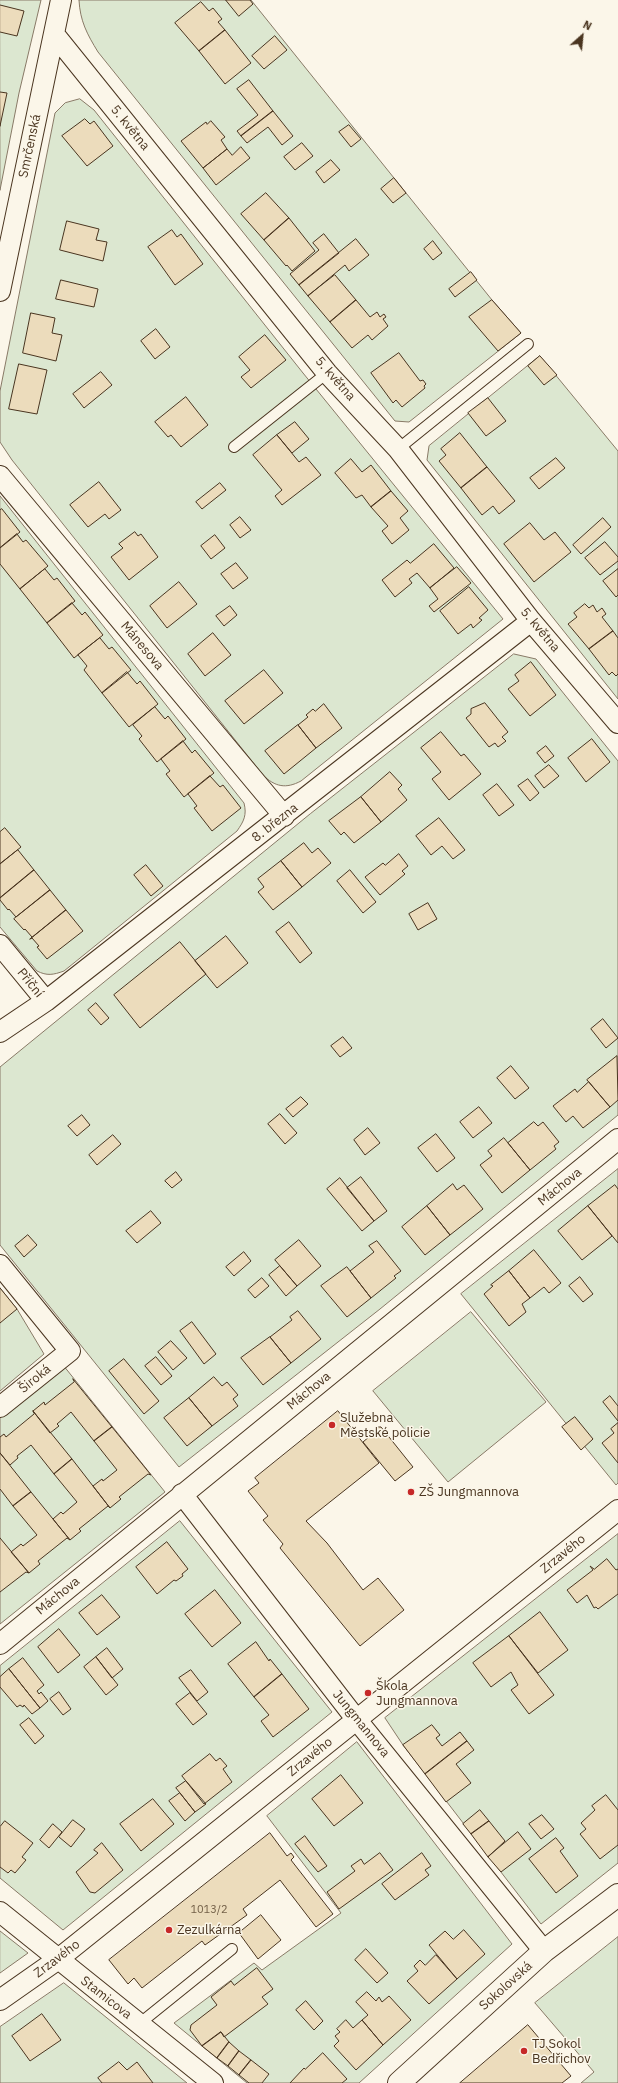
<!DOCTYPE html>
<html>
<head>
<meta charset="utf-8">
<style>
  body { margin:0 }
  #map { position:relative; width:618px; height:2083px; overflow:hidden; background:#fbf6e9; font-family:"IBM Plex Sans",sans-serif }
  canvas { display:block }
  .north { position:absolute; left:562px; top:16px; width:40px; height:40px; -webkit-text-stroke:3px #fbf6e9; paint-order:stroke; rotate:27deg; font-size:11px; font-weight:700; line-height:16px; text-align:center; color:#4a3520 }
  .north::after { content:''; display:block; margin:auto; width:14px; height:18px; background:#4a3520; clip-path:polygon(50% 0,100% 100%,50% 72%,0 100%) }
</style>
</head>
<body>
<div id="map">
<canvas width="618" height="2083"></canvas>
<div class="north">N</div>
</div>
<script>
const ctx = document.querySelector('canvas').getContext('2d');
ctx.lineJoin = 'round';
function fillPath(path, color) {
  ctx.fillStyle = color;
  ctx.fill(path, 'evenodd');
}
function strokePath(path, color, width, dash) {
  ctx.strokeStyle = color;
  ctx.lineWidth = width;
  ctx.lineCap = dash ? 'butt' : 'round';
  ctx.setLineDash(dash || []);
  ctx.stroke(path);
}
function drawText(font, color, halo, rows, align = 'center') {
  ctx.font = font + ' "IBM Plex Sans",sans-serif';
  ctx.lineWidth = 3;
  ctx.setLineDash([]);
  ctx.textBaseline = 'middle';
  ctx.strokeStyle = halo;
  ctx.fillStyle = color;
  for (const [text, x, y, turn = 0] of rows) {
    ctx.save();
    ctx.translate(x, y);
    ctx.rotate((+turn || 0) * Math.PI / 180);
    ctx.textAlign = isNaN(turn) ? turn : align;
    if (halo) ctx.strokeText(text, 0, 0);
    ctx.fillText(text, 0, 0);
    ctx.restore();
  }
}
const green = new Path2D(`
  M0 0H41L19 93 0 190Z
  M79 0H251L492 300 521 333 409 422 395 421 98 52C87 34 80 21 79 0Z
  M80 99 94 110 303 373 503 619 301 781C286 789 275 787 263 775L12 460 0 442V391L55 113 65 103Z
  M540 356 618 451V699L427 460 429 446Z
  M0 496 244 803C247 815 244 821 237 831L64 971C53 975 47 976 37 971L0 927Z
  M514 654 536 659 618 761V1115L380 1309 179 1467 0 1245V1067L310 814Z
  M618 1169V1483L616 1485 461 1294Z
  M0 1288 17 1309 44 1354 0 1391Z
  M471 1312 546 1402 448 1482 373 1391Z
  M63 1365 165 1492 0 1624V1417Z
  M180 1521 332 1712 63 1930 0 1878V1666Z
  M618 1534V1863L541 1924 403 1745 385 1718Z
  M357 1742 512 1944 359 2083H247L174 2023 254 1963 262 1970 341 1913 267 1816Z
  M0 1931 28 1953 0 1973Z
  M618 1937V2083H581L594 2072 535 2003Z
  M64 1983 187 2083H0V2027Z`);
fillPath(green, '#dce7d0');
strokePath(green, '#887966', 1);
const building = new Path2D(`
  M226 0H250L253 4 239 16Z
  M201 2 209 11 213 8 222 19 218 22 225 30 199 51 175 23Z
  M0 5 24 11 17 36 0 32Z
  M225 30 251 63 225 84 199 51Z
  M275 36 287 50 264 69 252 56Z
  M249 80 273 111 241 136 237 131 258 115 237 89Z
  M0 92 7 93 0 126Z
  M273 111 293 136 282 145 268 127 247 143 241 136Z
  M85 119 90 124 94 121 113 146 87 166 62 136Z
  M211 121 225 137 221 140 227 149 203 168 181 141 206 122 207 124Z
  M349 125 361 139 351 147 339 132Z
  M302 143 313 156 295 170 284 157Z
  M241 147 250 158 216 185 203 168 227 149 232 155Z
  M331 160 340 170 324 183 316 172Z
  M394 178 406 193 393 203 381 189Z
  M266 193 289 218 264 240 241 214Z
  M289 218 315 251 292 271 287 265 286 266 264 240Z
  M67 221 99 229 96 240 107 242 103 261 60 250Z
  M172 230 177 237 181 234 203 264 175 285 148 247Z
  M324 234 339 253 299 285 290 274 319 250 313 243Z
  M356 239 369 255 349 271 345 265 308 296 299 285Z
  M433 241 442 253 433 260 424 249Z
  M471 272 477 280 455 297 449 289Z
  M335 275 356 300 330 322 308 296Z
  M61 280 98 289 94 307 56 299Z
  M356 300 370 317 377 312 380 317 384 314 386 317 383 319 388 326 372 340 368 335 352 348 330 322Z
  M492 300 521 333 498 351 469 317Z
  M31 313 55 318 52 333 62 335 56 361 23 353Z
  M156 329 170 347 155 359 141 341Z
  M265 335 286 360 251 388 241 377 250 370 239 357Z
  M399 353 420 381 423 380 426 384 424 386 425 388 402 407 396 400 393 403 371 373Z
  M540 356 557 375 544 385 528 366Z
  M19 364 47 370 37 414 9 409Z
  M101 372 112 385 84 408 73 394Z
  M186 397 208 425 181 447 171 435 168 437 155 422Z
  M488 398 506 421 486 436 468 413Z
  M295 422 309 439 292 453 277 435Z
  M460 433 487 467 461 488 439 461 446 455 441 449Z
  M277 435 299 462 306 457 321 475 282 505 275 496 282 490 253 455Z
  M556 458 565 468 539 489 530 478Z
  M351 459 362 472 371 465 391 491 371 507 362 495 356 498 335 473Z
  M487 467 515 501 499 514 493 506 482 515 461 488Z
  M99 482 121 510 109 519 105 514 88 527 70 505Z
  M220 483 226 490 202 509 196 502Z
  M391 491 408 511 400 518 409 530 392 544 382 531 388 526 371 507Z
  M2 509 20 532 0 548V510Z
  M240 517 251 530 240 538 230 525Z
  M603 518 611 527 581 554 573 545Z
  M530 523 544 540 555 532 571 552 534 582 504 544Z
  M135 532 138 536 141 534 158 557 129 580 111 557 123 548 119 544Z
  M17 534 23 542 26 540 48 566 20 589 0 564V548Z
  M215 535 225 548 211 559 201 546Z
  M605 542 618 557V561L600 575 585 558Z
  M434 544 454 568 430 588 417 573 409 579 412 583 395 597 382 580 407 560 410 563Z
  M236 563 248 578 233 589 221 574Z
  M457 567 471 583 434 612 429 606 438 599 430 588Z
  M45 569 54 580 57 578 75 601 47 623 20 589Z
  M618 569V595L616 597 603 581Z
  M179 582 197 604 167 628 150 606Z
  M469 587 488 610 479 618 482 620 473 628 471 624 458 634 440 611Z
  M72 603 82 615 85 612 103 635 74 658 47 623Z
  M585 604 589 608 593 605 597 612 602 608 606 614 602 617 613 631 589 649 568 624 577 617 574 613Z
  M230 606 237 615 224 626 216 616Z
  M613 631 618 638V674L616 676 612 672 609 675 589 649Z
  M213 633 231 655 205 676 188 654Z
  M100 638 109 649 112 647 131 670 102 693 84 670 87 666 78 655Z
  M531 662 556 695 530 716 508 689 519 681 515 675Z
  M264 670 283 693 244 724 225 701Z
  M127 672 137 684 140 681 158 704 129 727 102 693Z
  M485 703 508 732 502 737 506 741 498 747 495 743 489 747 466 718 471 714V709Z
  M324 704 342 728 316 748 298 725 308 717 306 715 313 709 315 711Z
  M155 707 165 719 168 716 186 739 157 762 139 739 142 736 133 725Z
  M298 725 316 748 284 774 265 751Z
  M441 732 461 756 464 754 481 774 449 800 432 779 441 772 421 748Z
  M592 739 610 762 586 782 568 758Z
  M183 741 192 753 195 750 214 773 184 797 166 774 170 771 161 759Z
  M546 746 554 756 545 763 537 753Z
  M549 765 559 776 544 788 535 776Z
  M390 772 402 785 398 789 407 800 381 822 361 797Z
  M210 776 220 787 223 785 241 808 212 831 194 808 197 806 188 794Z
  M528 779 539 793 530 801 518 786Z
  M497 784 514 805 499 816 483 795Z
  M361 797 381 822 354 843 344 832 341 835 329 821Z
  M439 818 465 850 453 859 442 846 431 855 416 836Z
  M5 828 21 847 0 864V832Z
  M304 843 312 853 318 848 331 863 302 887 281 861Z
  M18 850 34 870 0 898V864Z
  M399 854 408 866 402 871 405 874 380 895 365 877 383 863 385 865Z
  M281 861 302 887 273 910 258 892 264 887 258 879Z
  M146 865 163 886 151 896 134 875Z
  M34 870 50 890 16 917 9 909 8 910 0 900V898Z
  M350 870 376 902 363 913 337 881Z
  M50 890 66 910 30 939 32 937 25 929 24 930 14 919Z
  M428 903 437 919 418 930 409 914Z
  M66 910 83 931 47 959 37 947 39 946 32 938 30 939Z
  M289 922 312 953 300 963 276 932Z
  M226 936 248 963 217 988 195 961Z
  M180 942 206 974 140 1028 114 995Z
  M96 1003 109 1018 101 1025 88 1010Z
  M603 1019 618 1038 606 1048 591 1029Z
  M343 1037 352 1048 340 1057 331 1046Z
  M617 1056 618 1100 610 1107 587 1080Z
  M511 1066 529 1088 515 1099 497 1078Z
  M589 1082 610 1107 583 1128 573 1116 566 1122 553 1106 575 1089 577 1092Z
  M301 1097 308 1104 293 1117 286 1109Z
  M479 1107 492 1123 473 1138 460 1122Z
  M280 1114 297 1133 285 1144 268 1124Z
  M82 1115 90 1125 77 1136 68 1126Z
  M534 1122 538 1126 543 1122 559 1142 554 1146 556 1149 530 1170 508 1143Z
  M368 1128 380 1143 365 1155 354 1140Z
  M436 1134 455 1158 437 1172 418 1148Z
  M113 1135 121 1144 97 1165 89 1155Z
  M504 1138 530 1170 502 1193 480 1165 492 1156 488 1151Z
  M176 1172 182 1180 172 1188 165 1181Z
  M361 1177 387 1211 374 1221 347 1188Z
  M340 1178 374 1221 362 1231 327 1189Z
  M453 1184 457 1190 464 1185 483 1209 450 1235 427 1206Z
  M615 1185 618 1189V1243L588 1206Z
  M427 1206 450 1235 425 1255 402 1227Z
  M588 1206 612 1236 582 1260 558 1231Z
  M151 1211 161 1223 137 1243 126 1231Z
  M28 1235 37 1245 24 1257 15 1246Z
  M299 1240 321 1266 297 1286 275 1260Z
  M377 1241 401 1271 394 1276 396 1278 371 1298 350 1271 374 1252 369 1246Z
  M534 1250 561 1283 549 1293 544 1287 530 1298 509 1271Z
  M244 1252 251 1261 234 1276 226 1267Z
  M280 1266 297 1286 286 1296 269 1275Z
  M347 1267 371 1298 347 1317 321 1286Z
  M509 1271 530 1298 522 1304 526 1312 509 1326 484 1294 493 1286 491 1285Z
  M580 1277 593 1294 583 1302 569 1286Z
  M262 1278 269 1286 255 1298 248 1290Z
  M0 1288 17 1309 0 1323Z
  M298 1311 321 1339 291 1363 270 1337 292 1320 290 1317Z
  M192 1322 216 1354 204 1364 180 1331Z
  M270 1337 291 1363 263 1385 241 1358Z
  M171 1341 187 1358 173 1370 158 1352Z
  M156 1357 172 1376 161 1385 145 1366Z
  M124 1359 159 1401 144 1414 109 1371Z
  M214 1377 222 1386 227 1382 238 1395 233 1399 238 1406 212 1426 189 1398Z
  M73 1379 112 1427 94 1441 71 1412 57 1424 59 1426 50 1433 33 1411 44 1402 45 1405 74 1382Z
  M610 1396 618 1406V1421L603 1402Z
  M189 1398 212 1426 187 1446 164 1418Z
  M33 1411 72 1459 54 1474 31 1445 17 1456 18 1458 10 1465 0 1453V1437L4 1434 6 1437 34 1414Z
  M338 1411 379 1463 306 1521 327 1543 363 1590 378 1578 404 1610 360 1646 280 1548 283 1544 263 1520 268 1516 248 1491 259 1483 255 1478Z
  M575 1417 593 1439 581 1450 562 1427Z
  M618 1423V1463L602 1443 614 1433 611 1429Z
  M112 1427 151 1475 148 1474 119 1497 121 1499 110 1508 93 1486 102 1479 103 1481 117 1470 94 1441Z
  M378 1427H381L413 1467 395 1481 363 1442 377 1430 376 1429Z
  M0 1453 31 1492 13 1506 0 1489Z
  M72 1459 110 1508 108 1506 79 1529 81 1531 70 1540 53 1519 61 1512 63 1514 77 1502 54 1474Z
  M31 1492 70 1540 67 1538 38 1561 40 1564 29 1573 11 1552 21 1544 23 1546 37 1535 13 1506Z
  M0 1538 29 1573 26 1572 0 1592Z
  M167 1542 188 1569 182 1574 183 1576 176 1581 174 1580 157 1594 136 1567Z
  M607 1559 616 1570 618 1569V1594L598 1609 596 1607 594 1608 587 1595 577 1603 567 1590 593 1570 590 1566 594 1569Z
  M215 1590 241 1623 212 1647 185 1614Z
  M102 1595 120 1617 97 1635 79 1613Z
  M540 1612 568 1650 538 1673 509 1636Z
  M59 1629 80 1655 58 1673 38 1647Z
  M509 1636 554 1695 529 1714 511 1690 518 1685 511 1672 491 1687 473 1663Z
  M256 1642 269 1661 270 1659 282 1674 254 1697 228 1664Z
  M107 1648 123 1669 112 1678 96 1657Z
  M96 1657 118 1685 106 1695 84 1667Z
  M23 1658 44 1685 37 1691 39 1694 41 1692 48 1701 40 1708 9 1669Z
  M9 1669 40 1708 32 1714 24 1705 23 1707 20 1705 17 1707 0 1687V1677Z
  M191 1670 208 1692 197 1701 179 1678Z
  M282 1674 309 1709 273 1737 261 1721 269 1715 254 1697Z
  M59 1692 71 1709 63 1715 50 1699Z
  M190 1693 207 1714 193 1725 176 1704Z
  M29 1718 44 1736 35 1744 20 1725Z
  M432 1725 440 1735 436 1738 442 1746 460 1732 467 1741 425 1774 403 1745Z
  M467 1741 474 1750 456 1764 471 1783 446 1802 425 1774Z
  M210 1754 216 1761 220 1758 227 1766 223 1769 232 1782 204 1804 182 1776Z
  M341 1775 363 1803 334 1826 312 1799Z
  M186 1781 206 1804 195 1812 176 1788Z
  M180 1793 195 1812 185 1821 169 1801Z
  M606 1795 618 1810V1845L600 1859 580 1834 586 1829 581 1823 595 1810 592 1806Z
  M153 1799 174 1824 141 1851 120 1824Z
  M480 1810 489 1821 471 1834 463 1824Z
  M542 1815 554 1829 541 1839 529 1824Z
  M73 1820 85 1829 71 1847 59 1837Z
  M5 1821 33 1843 22 1857 26 1860 15 1873 11 1870 8 1873 0 1867V1827Z
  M489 1821 505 1841 488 1857 471 1834Z
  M53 1824 62 1832 49 1848 40 1840Z
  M518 1832 531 1849 501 1872 488 1857Z
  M270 1833 287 1856 291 1853 294 1857 291 1860 333 1914 316 1927 280 1880 243 1909 247 1915 205 1945 202 1941 142 1988 134 1978 128 1984 109 1960Z
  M305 1836 327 1866 318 1872 295 1844Z
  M556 1838 564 1848 560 1851 578 1876 556 1893 529 1859Z
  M102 1843 123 1870 95 1893 90 1892 76 1872 98 1853 94 1850Z
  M380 1853 393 1870 339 1909 327 1892 355 1871 351 1866 361 1859 364 1864Z
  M422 1853 431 1866 425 1870 429 1875 395 1900 382 1884Z
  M261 1915 281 1940 258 1959 239 1933Z
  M464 1930 485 1954 457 1979 429 1945 445 1931 453 1939Z
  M366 1949 388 1973 377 1983 355 1960Z
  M436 1955 457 1979 429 2004 407 1981 418 1971 414 1966 420 1960 425 1965Z
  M257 1968 273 1989 262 1997 268 2004 224 2037 221 2032 202 2046 190 2030 191 2025 217 2005 211 1997 231 1981 234 1985Z
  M367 1992 376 2001 379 1997 382 2002 389 1996 411 2020 383 2045 362 2020 368 2015 356 2002Z
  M306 2001 323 2021 314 2030 296 2010Z
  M42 2014 61 2040 30 2061 12 2036Z
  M346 2020 353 2028 362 2020 383 2045 356 2070 334 2046 339 2041 335 2036 340 2032 337 2029Z
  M528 2025 571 2076 562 2083H460Z
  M221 2032 229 2042 217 2058 202 2046Z
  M229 2042 239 2051 228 2066 217 2058Z
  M239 2051 251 2060 239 2075 228 2066Z
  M323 2053 347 2079 342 2083H290L304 2068 305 2069Z
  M251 2060 269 2074 262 2083H249L239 2075Z
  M119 2062 127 2070 137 2062 153 2083H102L98 2078Z`);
fillPath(building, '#ecdcbc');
strokePath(building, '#4a3520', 1);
const lane = new Path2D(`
  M234 447 327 373
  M398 449 528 344
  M139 2024 232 1949`);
const street = new Path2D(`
  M54 34 327 373 398 449 531 621 618 723
  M0 291 61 0
  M0 476 284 816
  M0 945 46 1001
  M0 1032 46 1001 531 621
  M0 1265 70 1351 0 1407
  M182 1494 356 1719 544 1951
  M0 1644 618 1139
  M0 1912 213 2083
  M0 2000 57 1960 618 1510`);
const secondary = new Path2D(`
  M399 2083 544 1951 618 1895`);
strokePath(lane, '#4a3520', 12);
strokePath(street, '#4a3520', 22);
strokePath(secondary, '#4a3520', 24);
strokePath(lane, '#fbf6e9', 10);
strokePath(street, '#fbf6e9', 20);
strokePath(secondary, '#fbf6e9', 22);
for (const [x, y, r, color] of [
  [332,1425,4,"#c62828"],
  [411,1492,4,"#c62828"],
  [368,1693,4,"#c62828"],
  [169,1930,4,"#c62828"],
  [524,2051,4,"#c62828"]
]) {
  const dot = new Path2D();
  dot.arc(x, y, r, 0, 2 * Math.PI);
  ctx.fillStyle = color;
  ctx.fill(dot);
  strokePath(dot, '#fbf6e9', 1.5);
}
drawText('11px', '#725f47', null, [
  ["1013/2",209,1910]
]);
drawText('13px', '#4a3520', '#fbf6e9', [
  ["5. května",130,128,51],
  ["Smrčenská",30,146,-78],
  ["5. května",335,379,49],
  ["5. května",540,630,50],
  ["Mánesova",142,646,50],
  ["8. března",275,823,-38],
  ["Příční",30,983,51],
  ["Máchova",560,1187,-39],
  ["Široká",35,1379,-39],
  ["Máchova",309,1391,-39],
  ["Zrzavého",563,1554,-39],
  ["Máchova",58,1596,-39],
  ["Jungmannova",361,1724,51],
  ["Zrzavého",310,1757,-39],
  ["Zrzavého",57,1959,-37],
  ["Sokolovská",506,1986,-42],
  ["Stamicova",106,1998,38]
]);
drawText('13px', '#4a3520', '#fbf6e9', [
  ["Služebna",340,1418],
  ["Městské policie",340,1433],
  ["ZŠ Jungmannova",419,1492],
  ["Škola",376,1686],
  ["Jungmannova",376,1701],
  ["Zezulkárna",177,1930],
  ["TJ Sokol",532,2044],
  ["Bedřichov",532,2059]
], 'left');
</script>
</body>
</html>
